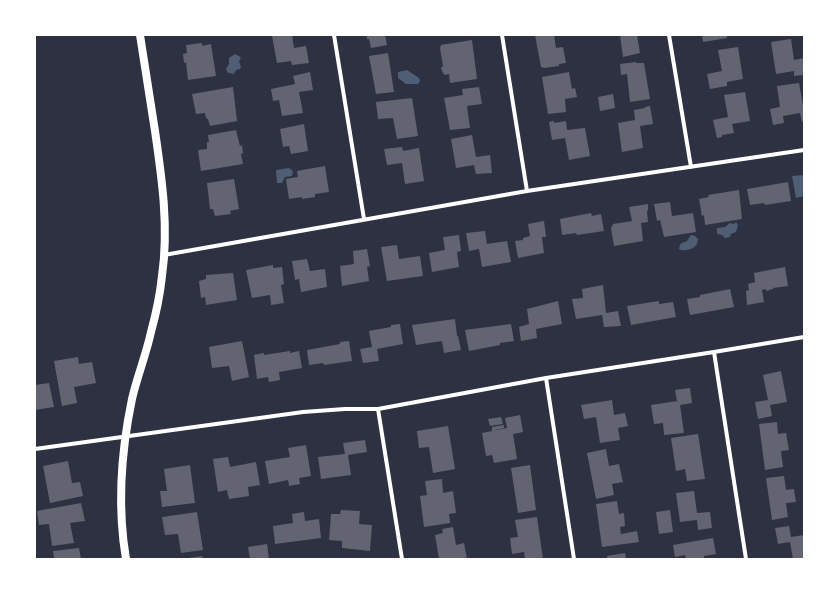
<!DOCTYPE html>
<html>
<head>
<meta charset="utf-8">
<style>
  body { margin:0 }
  #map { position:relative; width:839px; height:594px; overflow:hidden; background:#2d3142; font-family:"Source Serif 4",serif }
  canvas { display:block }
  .frame { position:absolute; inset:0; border:36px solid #fff; pointer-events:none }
</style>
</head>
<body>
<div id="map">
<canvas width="839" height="594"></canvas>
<div class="frame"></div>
</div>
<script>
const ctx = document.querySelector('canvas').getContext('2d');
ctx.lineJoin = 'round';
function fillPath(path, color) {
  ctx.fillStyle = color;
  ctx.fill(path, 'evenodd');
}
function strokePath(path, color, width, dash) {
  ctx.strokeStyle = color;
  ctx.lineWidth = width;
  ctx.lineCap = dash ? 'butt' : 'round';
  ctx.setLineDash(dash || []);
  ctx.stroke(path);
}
fillPath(new Path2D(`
  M235 54 239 56 241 58 239 61 241 67 240 69 236 70 234 74 228 73 226 69 229 64V58Z
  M407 70 419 78 420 81 418 84H406L398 78V72Z
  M289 168 293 171 292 176 285 177 282 183H277L276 170Z
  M804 175V196L796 198 792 176Z
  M736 222 738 225 736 232 731 234 730 237 725 238 722 235 717 234V228L725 227 730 223 734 224Z
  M691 235 695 236 698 239C698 248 689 251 681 250L679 249 680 244 687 241Z`), '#4f5d75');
fillPath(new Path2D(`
  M276 35H292L294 48 306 46 309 63 292 65 291 61 277 63 272 36Z
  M366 35H385L387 45 371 48 369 39H367Z
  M535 35H554L556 48 563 47 566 63 559 64V66L544 68 541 67Z
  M620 35H637L640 53 623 57Z
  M702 35H727V38L703 42Z
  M791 39 794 60 804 58V75L794 76V71L776 74 771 42Z
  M472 40 477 79 450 83 449 74 445 75 443 73 441 68 443 66 440 48 441 45Z
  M202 43V46L211 44 216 76 188 80 186 62 184 63 183 54 187 53 186 45Z
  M738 47 743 79 727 82V86L710 89 707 74 722 71 718 50Z
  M388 53 394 92 376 94 369 56Z
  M636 62V63H644L650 99 630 102 627 74 621 75 620 64Z
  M310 72 313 90 299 92 303 113 282 116 279 100 273 101 271 89 295 84 293 76Z
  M569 72 572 89 575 88 577 97 565 99 566 112 548 114 542 77Z
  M799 83 803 105H804V122H802L800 113 783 116 784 123 773 125 770 109 780 107 777 86Z
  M233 87 237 121 210 126 208 119 206 118 205 113 196 114 192 94Z
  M479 87 482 104 467 106 470 128 450 130 444 98 463 95 462 89Z
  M745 92 750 121 732 124 734 133 722 135V137L717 138 713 120 728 117 724 95Z
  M613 94 615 108 600 111 598 97Z
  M412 98 418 136 397 139 393 118 378 119 376 102Z
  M650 106 653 124 640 126 643 148 622 152 618 123 635 120 634 110 645 108V107Z
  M554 121V123L566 121 567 130 585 128 590 156 569 160 565 138 552 140 549 122Z
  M304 124 308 151 291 154 289 146 283 147 280 129Z
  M236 130 240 146 242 145 243 153 241 154 243 164 201 171 198 150 207 149V142H209L208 135Z
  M472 135 476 157 490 155 492 173 476 174 474 165 456 168 451 139Z
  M402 147 403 151 419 148 424 181 405 184 402 163 387 165 384 149Z
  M325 166 329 192 315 194V197L302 199V197L289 199 286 179 298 177 297 171Z
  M234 179 239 209 230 211 231 214 215 216 213 209H210L207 183Z
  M788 182 791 201 765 205 764 203 750 205 747 189Z
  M739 190 742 219 705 225 704 215 702 216 699 199 709 197 708 195Z
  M670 202 672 216 693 213 696 232 664 237 660 220 657 221 654 204Z
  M648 204V210L647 211 648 222 641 223 643 241 614 246 611 228 613 224 632 221 629 207Z
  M591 213 592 216 601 214 604 231 577 235 576 233 562 235 560 219Z
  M544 221 546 237H542L544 253 518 258 515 241 523 240V238L530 236 528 224Z
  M485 231 487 244 507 241 511 262 482 267 479 249 469 251 466 233Z
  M459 235 461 251 457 252 459 267 432 272 429 253 445 250 443 237Z
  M397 245 399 259 420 256 423 276 387 281 381 247Z
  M367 249 370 266 367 267 369 281 342 286 340 266 354 264 353 251Z
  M307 259 310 271 325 269 327 287 301 292 299 279 295 280 292 261Z
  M273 265V268L282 267 284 284 281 285 284 303 271 305 270 295 252 298 246 270Z
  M785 267 788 286 773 288V289L766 291V289L762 290 764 302 747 305 746 291 749 290 748 284 755 282 754 273Z
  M233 273 237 300 206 305 205 297 201 298 199 281 206 279V275Z
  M603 285 606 313 618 311 621 326 604 327 602 315 576 319 572 299 583 298 582 289Z
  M730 289 734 307 690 315 687 299 700 297V295Z
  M558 301 562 324 536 329 537 338 521 341 519 327 529 324 527 309Z
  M659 301V304L673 302 676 317 631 325 627 306Z
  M455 319 457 336H458L461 350 444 353 442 341 416 345 412 325Z
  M400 324 403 344 377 349 379 361 363 363 360 349 372 347 369 331 391 327V325Z
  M511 324 514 341 500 343V345L469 351 465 330Z
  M242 341 249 377 232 381 229 366 212 368 209 347Z
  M349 341 352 361 324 365 323 363 309 365 307 350 340 344V342Z
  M290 351V353L299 351 302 368 279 372 280 380 269 382 268 377 257 379 254 355 264 353V355Z
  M78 357 79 364 92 362 96 383 74 387 77 403 62 406 54 361Z
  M781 371 787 402 770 405 772 416 758 419 755 402 768 400 763 375Z
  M49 383 54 407 35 410V385Z
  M690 388 692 403 680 405 684 433 664 435 663 423 654 424 651 405 677 401 675 390Z
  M612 400 614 415 625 413 628 426 618 428 620 440 600 443 596 417 584 419 581 405Z
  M520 415 523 432 513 434 517 459 494 463 492 455 486 456 482 433 507 428 505 418Z
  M501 417 503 424 490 426 488 419Z
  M777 422 778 434 786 433 789 450 781 451 783 467 765 470 759 424Z
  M504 425V428L492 431V427Z
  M448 426 455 469 433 473 429 447 419 448 417 431Z
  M698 434 705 479 687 481 685 469 676 471 671 438Z
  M365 440 367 452 348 455 351 475 321 479 318 457 345 454 343 443Z
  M306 445 311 476 299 478 300 484 289 486 288 480 269 484 265 461 290 457 288 448Z
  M606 449 609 466 619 464 623 482 612 484 614 495 596 499 587 453Z
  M228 457 230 467 256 462 260 485 248 487 249 496 229 499 227 490 218 492 213 459Z
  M68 461 72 483 80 482 83 496 50 503 43 466Z
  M190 465 195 503 162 507 160 491H167L164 469Z
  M530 465 536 510 518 513 511 468Z
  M784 476 786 490 794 489 796 502 786 503 788 517 772 520 766 478Z
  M442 479 443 493 453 491 456 513 449 514 450 523 424 527 420 496 427 495 425 481Z
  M694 491 697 513 710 512 712 528 698 530 697 520 680 522 676 493Z
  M617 501 619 514 624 513 625 526 620 527 621 534 637 531 639 542 602 547 596 504Z
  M81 503 85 521 70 523 74 543 52 546 49 524 39 525 37 511Z
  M341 510 360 511 359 524 372 525 370 551 342 548V541L329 540 331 514H340Z
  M670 510 673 532 659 534 656 512Z
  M197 512 203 550 181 553 178 534 165 535 162 517Z
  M304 512 305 521 319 519 321 538 275 544 273 526 293 523 292 514Z
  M537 517 543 559H525L524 552 512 554 510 538 518 537 515 520Z
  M789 526 791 537 804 535V559H793L790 542 778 544 775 528Z
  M453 527 456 545 464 543 467 559H439L435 535 443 533 442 529Z
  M713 538 716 554 704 556V559H686L685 555 675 557 673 545Z
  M267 544 269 559H250L248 547Z
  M79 548 81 559H54L53 551Z
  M625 553 626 559H607V556Z
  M202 556 203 559H189V558Z`), '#626471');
strokePath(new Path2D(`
  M334 35 364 219
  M502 35 527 191
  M669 35 691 167
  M164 255 527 191 804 150
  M714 352 746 559
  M546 378 574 559
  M378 409 402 559
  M35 449 303 412 345 409H378L546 378 714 352 804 337`), '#fff', 4);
strokePath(new Path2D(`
  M126 559C117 506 121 452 132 399 137 377 146 355 151 332 156 314 160 295 162 276 169 227 162 179 155 131 150 99 145 67 140 35`), '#fff', 8);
</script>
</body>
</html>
